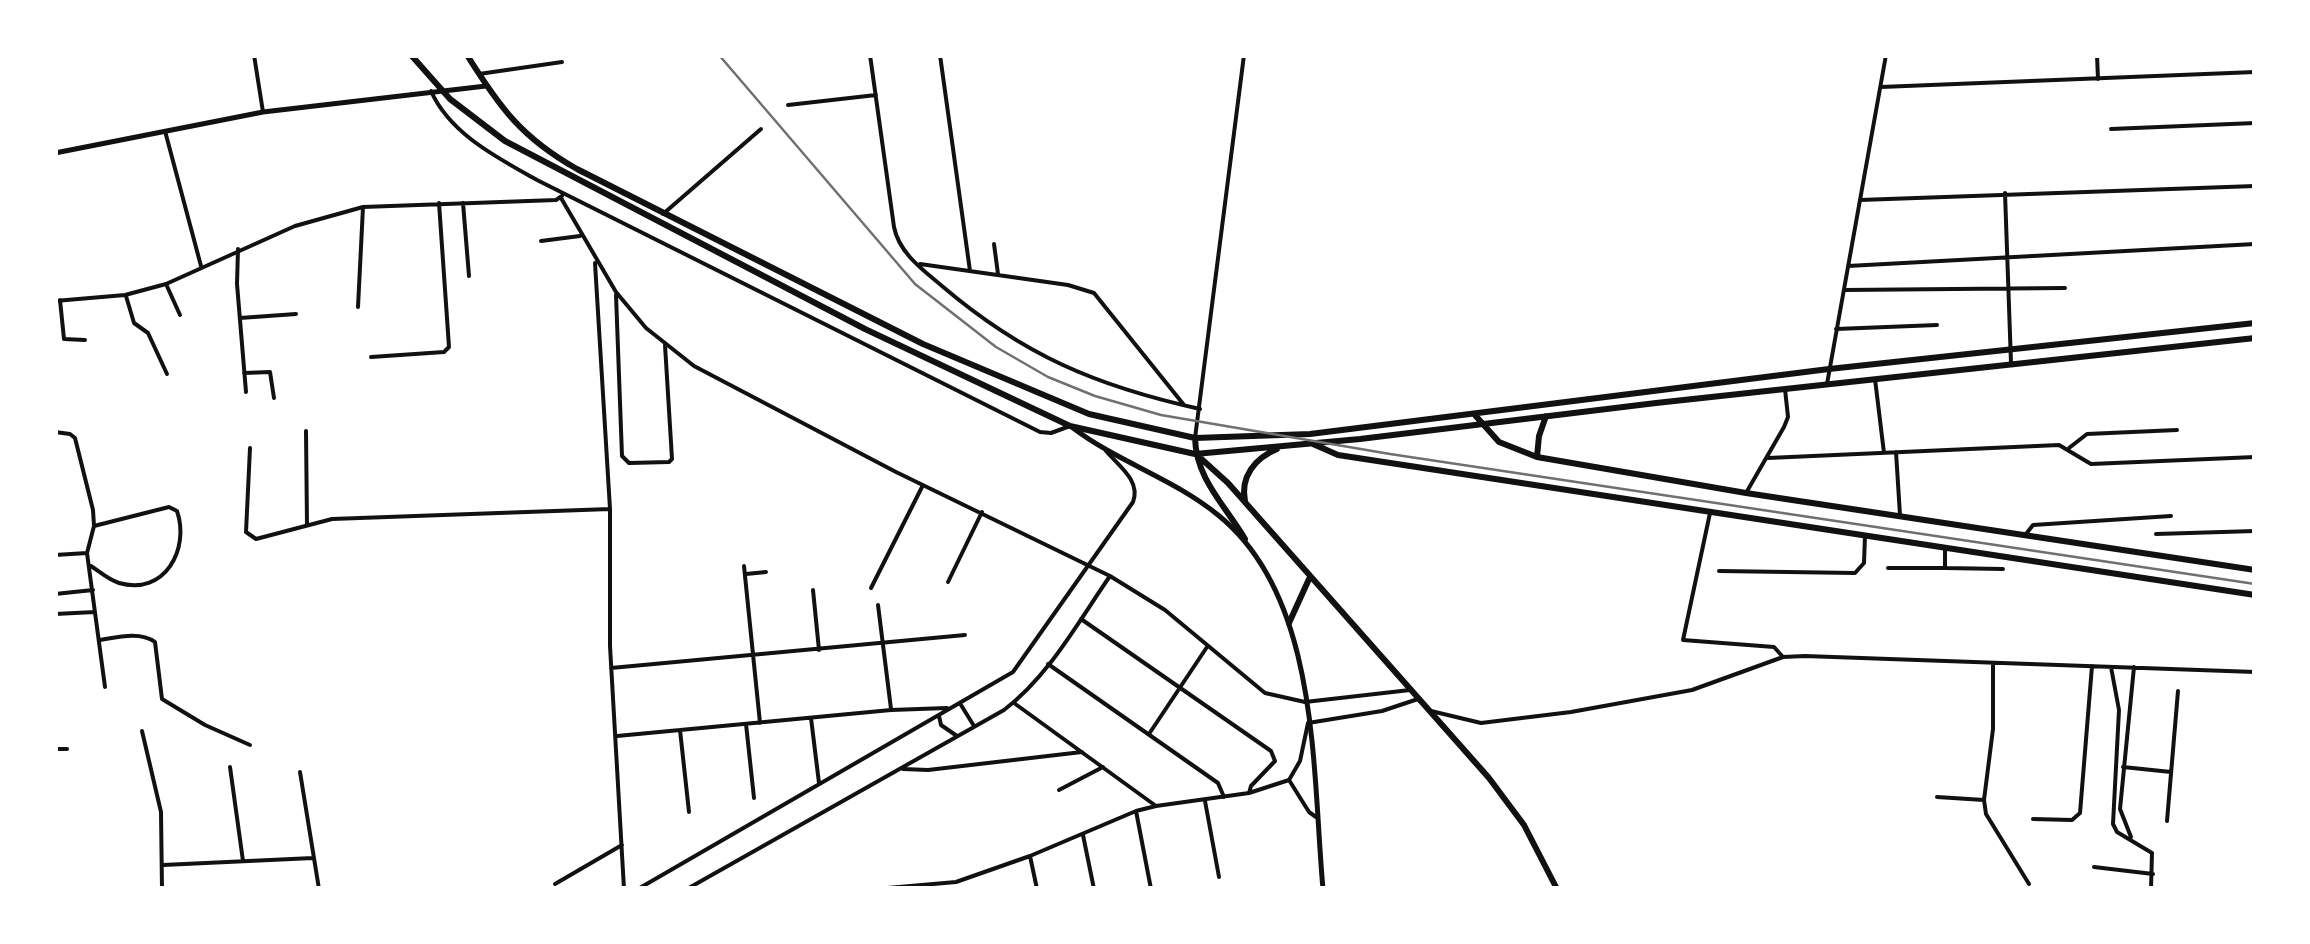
<!DOCTYPE html>
<html>
<head>
<meta charset="utf-8">
<style>
  body { margin:0 }
  #map { position:relative; width:2310px; height:944px; overflow:hidden; background:#fff; font-family:Lato,sans-serif }
  canvas { display:block }
  .frame { position:absolute; inset:0; border:58px solid #fff; pointer-events:none }
</style>
</head>
<body>
<div id="map">
<canvas width="2310" height="944"></canvas>
<div class="frame"></div>
</div>
<script>
const ctx = document.querySelector('canvas').getContext('2d');
ctx.lineJoin = 'round';
function strokePath(path, color, width, dash) {
  ctx.strokeStyle = color;
  ctx.lineWidth = width;
  ctx.lineCap = dash ? 'butt' : 'round';
  ctx.setLineDash(dash || []);
  ctx.stroke(path);
}
strokePath(new Path2D(`
  M254 55 263 112
  M870 55 894 227C899 253 923 270 942 286 1023 355 1096 386 1200 409
  M940 55 970 271
  M2097 55 2098 79
  M479 74 562 62
  M1881 87 2255 72
  M431 91C450 134 498 158 537 180L1040 432 1051 433 1070 426
  M788 105 876 95
  M2111 129 2255 123
  M165 131 201 266
  M2005 193 2011 363
  M561 198 616 292 646 328 694 366 896 472 1110 576 1165 610 1265 693 1305 702 1410 690
  M1860 200 2255 186
  M463 203 469 276
  M663 214 761 129
  M541 241 580 236
  M994 244 998 274
  M238 249 237 284 246 392
  M595 263 610 509V646L624 889
  M920 264 1068 285 1094 293 1184 405
  M1848 266 2255 244
  M166 284 180 315
  M1844 290 2065 288
  M616 295 622 456 629 463 669 462 672 459 665 345
  M126 296 134 323 148 333 167 374
  M60 300 64 339 85 340
  M55 301 125 295 166 284 295 226 363 207 556 200 562 196
  M358 307 363 207
  M240 318 296 314
  M1836 329 1937 325
  M371 357 444 352 449 347 439 203
  M244 373 270 372 274 398
  M1875 379 1884 453
  M1827 384 1886 55
  M306 431 307 525
  M55 432 70 434 75 438 93 510 94 526 87 553 105 687
  M1195 438 1244 55
  M250 448 246 532 256 539 332 519 610 509
  M2069 448 2087 434 2177 430
  M1896 452 1900 515
  M1768 458 2059 445 2091 464 2255 457
  M1746 493 1784 427 1788 417 1785 389
  M1710 513 1683 640 1774 647 1783 657
  M2026 534 2033 525 2171 516
  M2156 534 2255 531
  M55 555 87 553
  M91 566C100 572 109 580 119 583 165 596 190 549 177 511L169 507 94 526
  M744 566 760 723
  M1888 568H1945V548
  M1945 568 2003 569
  M1719 571 1855 573 1864 563 1865 535
  M746 574 766 572
  M948 582 982 512
  M871 588 923 485
  M813 590 819 650
  M55 594 93 590
  M878 605 891 709
  M55 614 95 612
  M1081 619 1271 751 1275 761 1251 786 1249 793
  M100 640C118 637 140 631 155 642L162 699 205 725 250 745
  M1048 664 1218 783 1224 797
  M1993 664V729L1984 800 1986 814 2029 884
  M2111 667 2119 710 2113 824 2117 832 2152 853 2151 889
  M611 668 965 635
  M1014 703 1156 806
  M961 705 974 726
  M1431 711 1481 723 1571 712 1692 690 1783 657 1805 656 2255 672
  M939 716 941 725 957 736
  M811 718 819 783
  M746 724 754 798
  M680 730 689 812
  M142 731 161 812 162 889
  M1149 734 1207 647
  M617 736 891 710 947 708
  M55 749H67
  M230 767 243 861
  M2123 767 2171 772
  M903 769 928 770 1082 752
  M300 772 319 889
  M1289 780 1309 812 1316 817
  M1059 790 1103 767
  M1937 797 1984 800
  M1205 801 1219 877
  M1136 811 1151 889
  M2033 819 2072 820 2080 813 2092 666
  M2167 821 2178 691
  M1083 835 1094 889
  M2131 837 2120 809 2134 667
  M1030 856 1037 889
  M163 865 313 858
  M2094 867 2153 874
  M555 884 622 845
  M638 889 1013 672 1133 502C1141 481 1119 466 1106 451
  M687 889 1004 710C1049 676 1078 622 1110 576
  M876 889 956 882 1030 856 1136 811 1156 806 1249 793 1289 780 1300 761 1308 723 1382 711 1418 699`), '#111', 4);
strokePath(new Path2D(`
  M55 153 263 112 486 86
  M1073 428C1118 462 1174 479 1218 515 1320 597 1312 769 1323 889`), '#111', 5);
strokePath(new Path2D(`
  M411 55 450 99 505 141 865 329 1070 426 1195 454 1360 439 1656 403 2255 338
  M467 55C500 108 522 138 577 169L923 344 1089 414 1195 438 1310 434 1829 369 2255 323
  M1474 414 1499 442 1537 457 1746 493 2255 570
  M1195 438C1196 479 1225 505 1245 539
  M1313 444 1338 455 2255 595
  M1196 454 1228 483 1489 778 1524 825 1557 889
  M1537 457 1539 436 1546 416
  M1245 501C1240 477 1255 458 1277 449
  M1289 623 1309 579`), '#111', 6);
strokePath(new Path2D(`
  M719 55 915 284 996 347 1048 377 1095 396 1161 415 1390 454 2255 584`), '#707070', 2.5);
</script>
</body>
</html>
